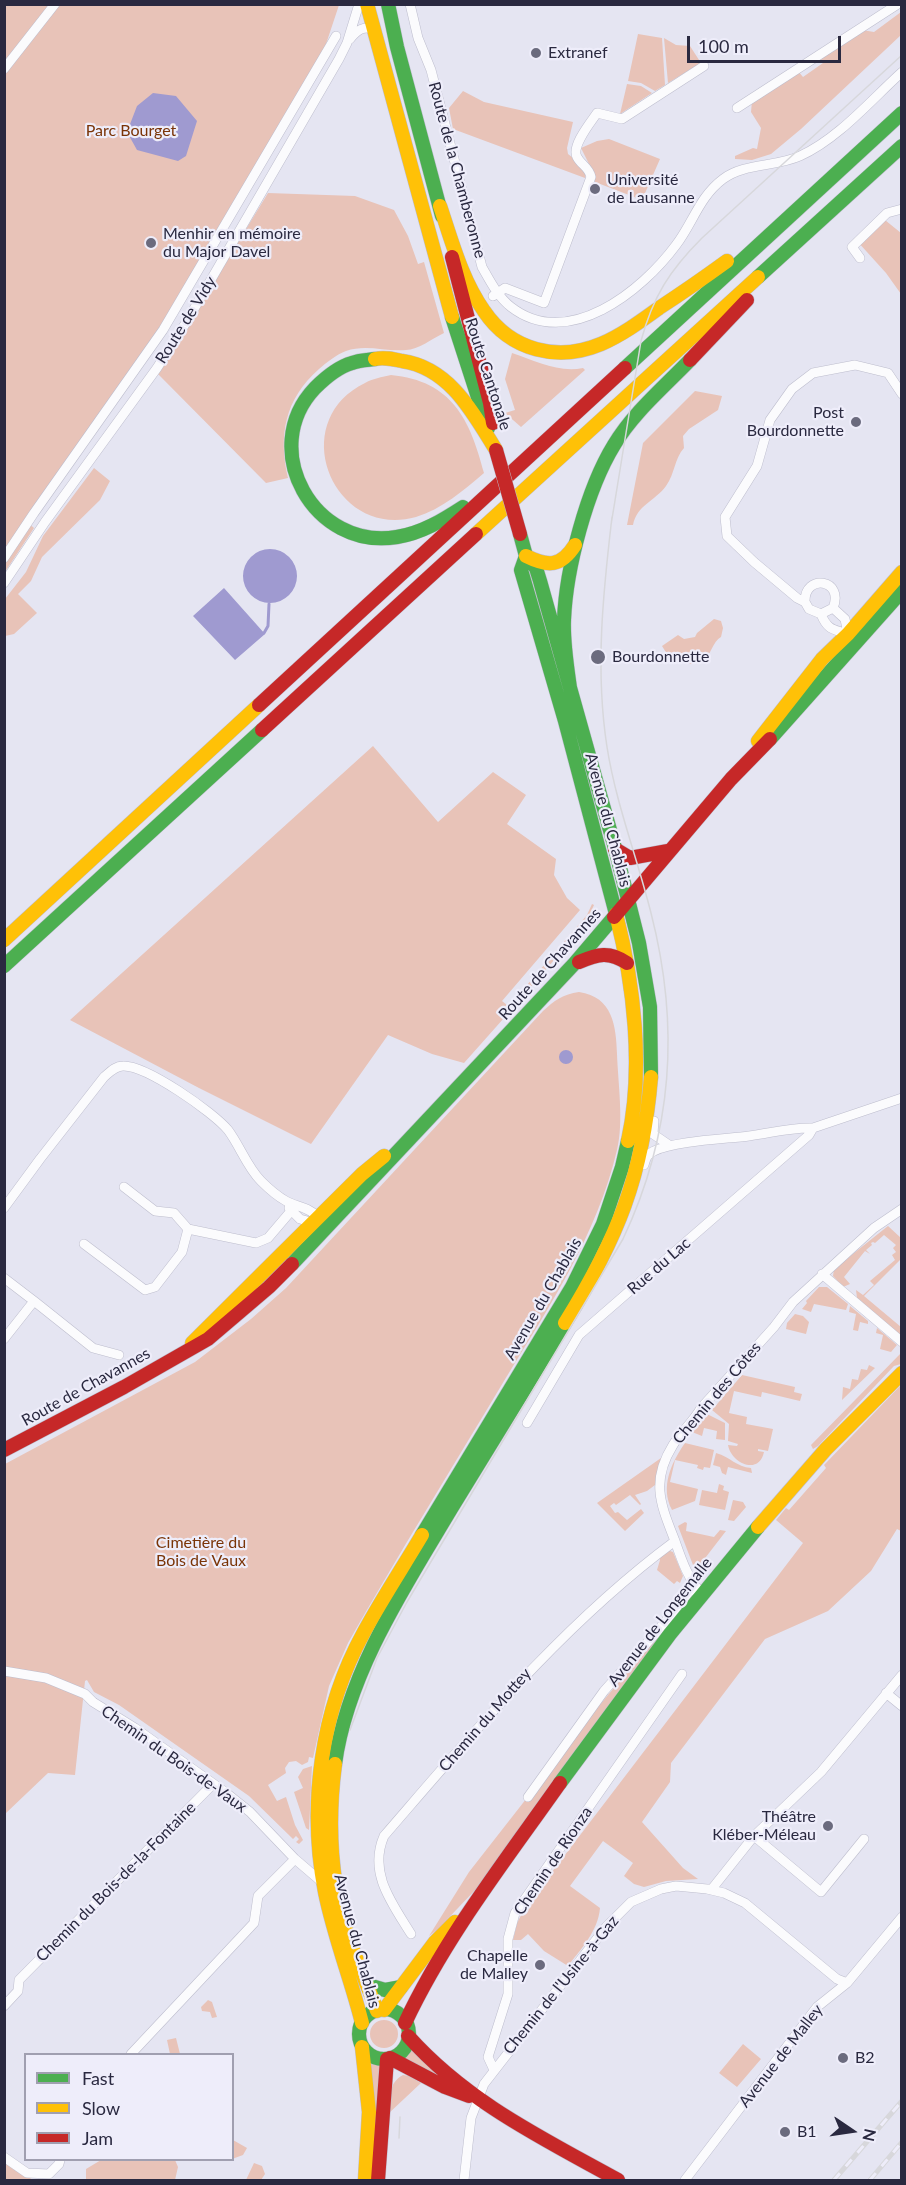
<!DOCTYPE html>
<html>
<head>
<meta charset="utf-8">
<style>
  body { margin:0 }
  #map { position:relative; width:906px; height:2185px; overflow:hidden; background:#e5e5f2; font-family:Lato,sans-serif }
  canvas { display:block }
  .frame { position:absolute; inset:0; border:6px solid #2a2940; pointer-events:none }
  .legend { position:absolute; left:24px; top:2053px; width:210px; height:108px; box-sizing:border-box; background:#eeedfa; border:2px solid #a09fb0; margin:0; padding:8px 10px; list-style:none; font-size:18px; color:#2a2940 }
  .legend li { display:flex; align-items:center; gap:12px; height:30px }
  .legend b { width:30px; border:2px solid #a09fb0 }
  .north { position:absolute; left:822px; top:2101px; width:60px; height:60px; -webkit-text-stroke:4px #eeedfa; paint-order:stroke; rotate:103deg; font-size:16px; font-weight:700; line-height:24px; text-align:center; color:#2a2940 }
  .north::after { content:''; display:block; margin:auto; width:21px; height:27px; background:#2a2940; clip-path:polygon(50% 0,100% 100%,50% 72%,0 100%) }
  .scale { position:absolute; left:687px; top:36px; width:154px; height:27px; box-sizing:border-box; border:3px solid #2a2940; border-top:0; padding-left:8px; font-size:18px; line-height:21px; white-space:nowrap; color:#2a2940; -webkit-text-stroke:4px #eeedfa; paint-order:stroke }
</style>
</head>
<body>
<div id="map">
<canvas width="906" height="2185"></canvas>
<div class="frame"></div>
<ul class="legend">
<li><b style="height:8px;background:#4caf50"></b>Fast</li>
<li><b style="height:8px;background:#ffc107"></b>Slow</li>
<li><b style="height:8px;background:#c62828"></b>Jam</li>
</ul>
<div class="north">N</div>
<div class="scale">100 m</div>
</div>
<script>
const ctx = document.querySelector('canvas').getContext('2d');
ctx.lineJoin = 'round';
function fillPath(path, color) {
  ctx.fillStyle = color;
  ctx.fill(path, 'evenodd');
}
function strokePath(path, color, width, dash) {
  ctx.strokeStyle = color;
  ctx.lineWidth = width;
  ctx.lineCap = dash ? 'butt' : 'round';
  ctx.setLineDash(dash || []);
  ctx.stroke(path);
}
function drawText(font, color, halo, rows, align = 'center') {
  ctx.font = font + ' Lato,sans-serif';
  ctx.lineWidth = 4.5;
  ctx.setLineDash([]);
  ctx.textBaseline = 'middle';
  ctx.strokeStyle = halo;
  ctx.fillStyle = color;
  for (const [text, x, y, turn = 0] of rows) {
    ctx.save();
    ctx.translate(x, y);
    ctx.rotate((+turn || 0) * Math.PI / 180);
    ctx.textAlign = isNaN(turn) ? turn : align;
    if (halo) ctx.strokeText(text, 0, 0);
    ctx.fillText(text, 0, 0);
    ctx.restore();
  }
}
fillPath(new Path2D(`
  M5 5H339L323 53 170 315 26 521 34 528 5 572Z
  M901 12V35L801 129 771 154 752 160 735 159V156L753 148 757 149 761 128 751 112 752 101 798 71 803 77 823 63 820 57 862 30 874 32Z
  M638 34 662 38 665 85 655 91 641 83 628 81Z
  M664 38 676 45 690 46 701 63 668 83Z
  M627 84 641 86 652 93 620 114Z
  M463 91 484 102 573 122 567 148 568 154 577 161 586 174 585 178 453 129 449 108Z
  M609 139 660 159 642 200 595 182 593 172 581 148 597 141Z
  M268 193 355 196 394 210 408 236 418 264 424 262 444 333C433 338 418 350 406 350 386 352 366 344 346 351 337 354 326 363 319 369 285 399 278 435 288 478L266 483 158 374Z
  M880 216 901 233V294L886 273 857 241Z
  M512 353C535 361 559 373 583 368L585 370 521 427 505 413 515 410 505 379Z
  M391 375C452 381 470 419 484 473 464 490 442 509 416 517 333 540 285 422 365 383 372 379 382 377 391 375Z
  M695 391 722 396 718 410 689 429 683 436 684 448C674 459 675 474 666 486 655 501 637 505 633 525H627L643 443Z
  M94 468 110 481 100 500 42 557 31 581 18 594 37 613 14 634 5 636V599L26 572 43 536Z
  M714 619 721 621 723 628 721 637C713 641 710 656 703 663L694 659 692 664 666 658 667 654 662 646 678 635 684 639 695 637 697 633Z
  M373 746 438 822 493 772 526 795 507 824 556 859 554 875 567 898 580 910 502 1001 512 1009 464 1063 432 1054 388 1035 311 1144 199 1088 70 1020Z
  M592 904 594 905 586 922 522 998 521 992 587 915Z
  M579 992C613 997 616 1026 617 1054 618 1083 624 1122 617 1150 597 1235 549 1307 504 1381 452 1468 398 1555 348 1643L329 1686 313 1758 309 1757 308 1762 302 1765 296 1761 289 1762 285 1768 286 1773 268 1785 277 1801 286 1797 295 1825 303 1840 299 1844 296 1842 299 1839 296 1836 293 1839 249 1796 119 1705 94 1692 87 1680 85 1681 75 1775 48 1773 5 1814V1464L195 1362 251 1319 286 1288 543 1011C554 1001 563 994 579 992Z
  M888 1226 901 1238V1259L864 1296 901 1327V1336L857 1298 856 1290 863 1295 874 1285 870 1281 895 1260 892 1255 896 1252 893 1248 896 1245 884 1235 875 1243 873 1242 871 1243 872 1245 866 1250 870 1254 865 1251 844 1277 850 1284 843 1287 833 1276 834 1269Z
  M819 1287H827L848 1304 846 1310 814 1304 811 1312 802 1309 807 1303 806 1301Z
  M850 1306 868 1321V1324L860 1322 858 1331 853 1330 856 1314 849 1312Z
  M795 1314 803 1316 809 1322 806 1334 786 1329 787 1323Z
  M877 1328 897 1345 891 1352 880 1349 883 1335 876 1333Z
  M901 1353V1364L894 1366 818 1446 813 1449 811 1445Z
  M869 1365 875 1368 842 1400 843 1387 850 1389 852 1379 858 1380 861 1369 867 1370Z
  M742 1375 795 1387 794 1392 802 1394 800 1401 762 1392 761 1397 734 1391 729 1413 747 1417 746 1424 773 1429 768 1451 758 1449V1451L764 1452C759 1476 731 1463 728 1445L737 1446 738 1444 728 1441 729 1424 712 1410Z
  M901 1385V1531L897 1529 871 1571 828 1611 765 1639 671 1763 670 1782 642 1822 683 1868 698 1879 666 1881 644 1887 634 1884 624 1876 633 1863 603 1841 570 1886 600 1908C598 1931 581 1949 568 1966L544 1951 528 1934 521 1940H513L517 1923 526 1906 803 1543 776 1520 786 1508 789 1510 826 1468 824 1465Z
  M707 1414 725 1423V1440L716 1439 717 1431 704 1428 702 1436 692 1432Z
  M685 1443 714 1450 710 1468 704 1467 703 1470 697 1468 698 1465 675 1460 670 1482 698 1489 695 1501 672 1510C660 1487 671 1463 685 1443Z
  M716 1453C731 1457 736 1467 751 1468L752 1473 728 1467 726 1475 722 1473 720 1467 713 1465Z
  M661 1458 655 1485 647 1491 635 1495 641 1504 640 1505 630 1495 616 1505 614 1503 610 1506 615 1513 618 1512 627 1520 641 1509 644 1513 625 1531 597 1503Z
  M719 1484 724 1486 723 1490 729 1492 725 1510 699 1505 702 1490 717 1493Z
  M733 1500 743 1502 746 1507 734 1521 728 1520Z
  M685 1522 687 1523 686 1531 714 1537 720 1530 726 1531 699 1566 693 1565 678 1526Z
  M667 1550 673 1552 683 1576 680 1583 677 1581 674 1584 657 1570 660 1560 659 1557Z
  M682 1606 684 1608 478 1887 438 1929 429 1936 469 1872 598 1707Z
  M312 1766 309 1830 306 1828 294 1792 303 1788 298 1777 303 1769Z
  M208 2000 212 2002 217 2017 212 2018 210 2012 202 2011 201 2007Z
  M370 2034a14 14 0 1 1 28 0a14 14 0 1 1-28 0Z
  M176 2038 180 2054H170L167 2040Z
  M743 2044 761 2059 737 2087 719 2073Z
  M411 2050 445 2078 444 2080 404 2059Z
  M370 2063 380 2065 376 2117Z
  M403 2075 409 2076 421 2083 388 2114C390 2098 388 2083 403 2075Z
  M233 2140 247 2148 243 2155 232 2159Z
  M101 2160H175L178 2167 175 2180H86V2169Z
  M5 2162 33 2180H5Z
  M254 2163 262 2166 265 2174 261 2180H246Z`), '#e8c3b8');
fillPath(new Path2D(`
  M153 93 176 96 197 121 186 156 178 161 137 150 127 132 137 106Z
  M243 576a27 27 0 1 1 54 0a27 27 0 1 1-54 0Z
  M224 588 265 634 235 660 193 616Z
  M559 1057a7 7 0 1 1 14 0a7 7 0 1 1-14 0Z`), '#9f9ad0');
strokePath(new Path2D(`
  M264 633 268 626 269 604`), '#9f9ad0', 3);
const street = new Path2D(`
  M410 4 418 38 431 70 482 267C490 281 498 297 511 307 568 351 642 291 676 245 693 223 699 197 723 179 744 163 776 167 800 156 838 139 871 100 902 72
  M350 39C357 30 363 26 374 29
  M4 69 55 4
  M737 108 898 4
  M860 258 852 247 887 213 902 209
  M493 296 505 288 544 303 591 177C589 167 581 165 577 157 571 146 591 122 597 113L622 119 704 66
  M4 558 34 513 163 330 336 36
  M4 583 45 522 157 368 187 321 339 59 347 43 359 4
  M805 602C804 573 845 579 833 608L821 614 809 609 805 602 797 598 754 562 727 536 725 517 757 466 770 420 792 389 813 373 855 365 888 373 902 394
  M833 608 845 619 848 634
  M821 614C829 634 837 628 851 636
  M654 1121 653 1134 669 1145
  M644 1165C646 1158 647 1154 654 1151 674 1141 725 1139 749 1136 771 1133 792 1127 813 1128L902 1098
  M124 1187 155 1211 174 1213 188 1229
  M4 1208 40 1159 104 1077C110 1072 115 1066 123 1066 146 1065 213 1112 228 1130 240 1146 247 1167 261 1181 268 1188 277 1196 286 1201 297 1207 307 1206 318 1217L315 1232 306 1240
  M289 1208 300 1219 314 1223
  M84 1244 145 1290 155 1287 182 1252 188 1229 256 1243 268 1238 291 1211
  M822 1274 902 1342
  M4 1278 34 1301
  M4 1339 34 1301 93 1348 119 1355
  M527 1423 579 1335 809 1135 813 1128
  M702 1594C688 1579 682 1561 675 1541 661 1505 650 1482 673 1445 681 1432 693 1422 701 1408L774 1327 793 1302 874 1228 902 1209
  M4 1671 46 1678 85 1694 93 1702 135 1728 225 1792 250 1812 295 1859 323 1883
  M886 1693 902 1706
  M528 1797 604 1691 655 1634 689 1592 696 1587
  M864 1839 821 1892 754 1836 821 1772 902 1675
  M711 1890 754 1836
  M411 1934C392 1903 368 1873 384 1836 474 1732 563 1624 675 1541
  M4 2006 18 1991 19 1980 213 1784
  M131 2054 254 1923 258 1896 295 1859
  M494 2070 488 2057 508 1994V1939L515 1913 682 1674
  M4 2157 27 2173 49 2174 59 2164 60 2160
  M464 2180 471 2118 484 2084 606 1927 631 1902 661 1889 676 1886 707 1889 724 1893 745 1903 837 1979 847 1983
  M685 2180 817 2007 847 1983 902 1917`);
const fast = new Path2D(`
  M388 4 397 47 442 216
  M758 277 902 146
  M452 317 488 428
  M375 359C368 360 359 360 352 363 338 367 325 378 315 388 257 449 314 551 397 537 422 533 443 520 463 507
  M625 368 902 113
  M520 534 526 556 536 568 540 581 615 848 639 943 650 1007 651 1077
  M526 556 521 570 565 721 616 914
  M570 688C567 666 563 642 564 620 566 568 587 489 614 445 633 413 664 387 690 360
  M770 739 902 591
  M4 966 262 730
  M292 1264 574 964 614 917
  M422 1535 572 1287 603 1224 622 1167 628 1141
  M335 1764C347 1674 405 1586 451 1509 489 1447 527 1385 565 1323
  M560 1783 670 1634 758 1527
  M368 1985 385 1990 401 1987
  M359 2034a25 25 0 1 1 50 0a25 25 0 1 1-50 0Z`);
const slow = new Path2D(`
  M367 4 452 317
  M440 206C452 242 462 280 484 311 511 351 558 362 601 344 622 335 641 321 659 308 682 293 705 277 727 261
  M375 359C384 357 393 359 402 361 450 368 473 413 496 450
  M476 534 758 277
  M526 556C548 567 561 567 575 545
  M758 741 822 659 848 634 902 572
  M616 914C634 984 644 1069 628 1141
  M4 940 259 705
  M565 1323C617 1239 643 1176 651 1077
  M192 1343 362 1174 384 1156
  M758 1527 826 1449 902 1373
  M335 1764C327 1825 330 1884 350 1942 358 1965 369 1988 377 2011
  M384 2010 435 1942 455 1922
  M362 2023C351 1979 334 1937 325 1892 308 1805 321 1710 364 1632 382 1599 403 1567 422 1535
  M362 2047 369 2112 365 2180`);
const jam = new Path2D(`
  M452 257 490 403 493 423
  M690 360 747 300
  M259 705 625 368
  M262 730 476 534
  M615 849 630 858 668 851
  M614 917 731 779 770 739
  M579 962C598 954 609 951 627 963
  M4 1450 124 1387 208 1339 269 1287 292 1264
  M405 2023C446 1936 505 1861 560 1783
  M408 2036C467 2102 542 2138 618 2180
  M390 2058 445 2087 469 2096
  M378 2180 387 2059`);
strokePath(street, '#bdbdcd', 10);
strokePath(fast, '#bdbdcd', 15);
strokePath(slow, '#bdbdcd', 15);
strokePath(jam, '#bdbdcd', 15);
strokePath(street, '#fbfbfd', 9);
strokePath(fast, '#4caf50', 14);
strokePath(slow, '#ffc107', 14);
strokePath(jam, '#c62828', 14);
strokePath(new Path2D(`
  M611 525 641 341C653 296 670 270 702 238L902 55
  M350 1730 377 1658 407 1602 623 1239C673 1133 680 1026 651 913 637 857 616 804 607 747 595 670 603 593 612 517
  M399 2138 400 2117`), '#d7d7db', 1.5);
const rail = new Path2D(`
  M834 2180 902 2101
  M870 2180 902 2142`);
strokePath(rail, '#d7d7db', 5);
strokePath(rail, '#eeedfa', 3, [9]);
const jamBridge = new Path2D(`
  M496 450 520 534`);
strokePath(jamBridge, '#bdbdcd', 15, []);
strokePath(jamBridge, '#c62828', 14);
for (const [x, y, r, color] of [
  [536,53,6,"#6b6b7e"],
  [595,189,6,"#6b6b7e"],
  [151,243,6,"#6b6b7e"],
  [856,422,6,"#6b6b7e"],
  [598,657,8,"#6b6b7e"],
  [828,1826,6,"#6b6b7e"],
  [540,1965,6,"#6b6b7e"],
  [843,2058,6,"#6b6b7e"],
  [785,2132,6,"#6b6b7e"]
]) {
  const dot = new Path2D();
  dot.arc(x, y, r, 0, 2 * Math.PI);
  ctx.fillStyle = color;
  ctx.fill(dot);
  strokePath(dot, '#eeedfa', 2);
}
drawText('16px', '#2a2940', '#eeedfa', [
  ["Extranef",548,53],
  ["Université",607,180],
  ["de Lausanne",607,198],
  ["Menhir en mémoire",163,234],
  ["du Major Davel",163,252],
  ["Post",844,413,"right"],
  ["Bourdonnette",844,431,"right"],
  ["Bourdonnette",612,657],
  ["Théâtre",816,1817,"right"],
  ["Kléber-Méleau",816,1835,"right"],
  ["Chapelle",528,1956,"right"],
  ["de Malley",528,1974,"right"],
  ["B2",855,2058],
  ["B1",797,2132]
], 'left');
drawText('16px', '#7a3407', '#eeedfa', [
  ["Parc Bourget",131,131],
  ["Cimetière du",201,1543],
  ["Bois de Vaux",201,1561]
]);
drawText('16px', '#2a2940', '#eeedfa', [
  ["Route de la Chamberonne",457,170,75],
  ["Route de Vidy",186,320,-58],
  ["Route Cantonale",488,374,72],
  ["Avenue du Chablais",608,820,75],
  ["Route de Chavannes",550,964,-48],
  ["Rue du Lac",659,1266,-41],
  ["Avenue du Chablais",543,1299,-60],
  ["Route de Chavannes",86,1387,-29],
  ["Chemin des Côtes",717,1393,-50],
  ["Avenue de Longemalle",660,1622,-52],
  ["Chemin du Mottey",485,1720,-49],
  ["Chemin du Bois-de-Vaux",174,1759,35],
  ["Chemin de Rionza",553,1861,-56],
  ["Chemin du Bois-de-la-Fontaine",116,1882,-45],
  ["Avenue du Chablais",357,1941,75],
  ["Chemin de l'Usine-à-Gaz",561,1985,-51],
  ["Avenue de Malley",781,2056,-52]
]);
</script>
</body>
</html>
